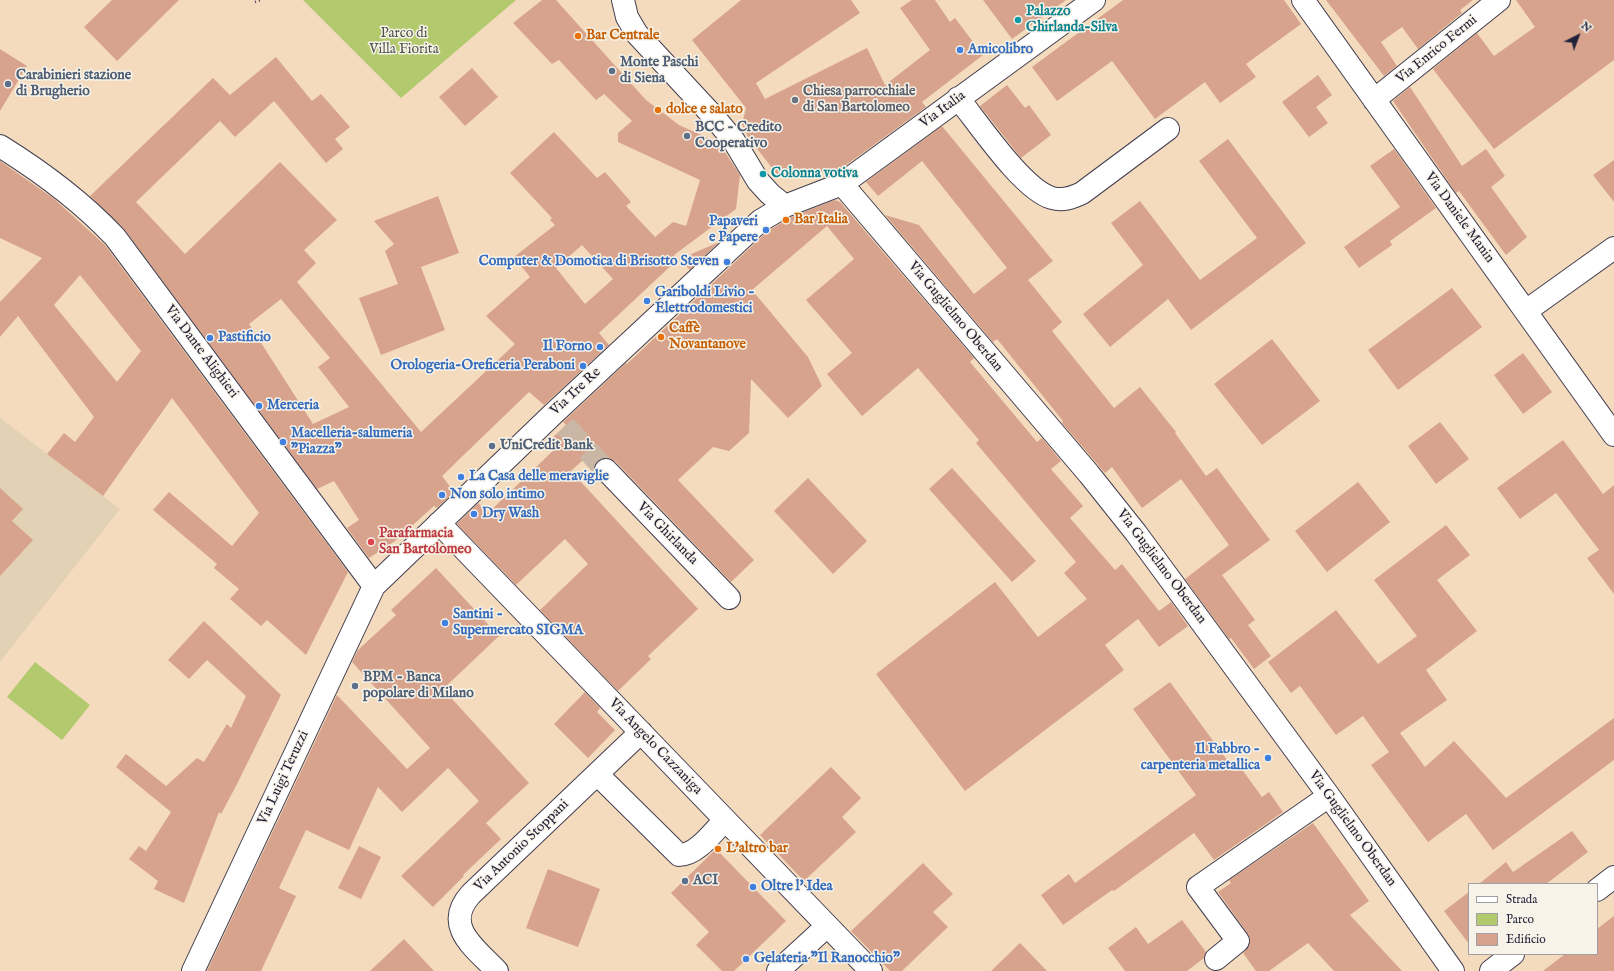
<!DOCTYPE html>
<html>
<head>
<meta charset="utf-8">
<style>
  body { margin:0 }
  #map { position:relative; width:1614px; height:971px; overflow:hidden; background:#f4dbbe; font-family:"IM FELL English",serif }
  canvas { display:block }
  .legend { position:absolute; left:1468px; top:883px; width:130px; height:72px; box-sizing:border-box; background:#f7f3e8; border:1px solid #a29fa3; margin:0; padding:5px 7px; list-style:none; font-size:12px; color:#22223b }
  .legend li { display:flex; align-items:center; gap:8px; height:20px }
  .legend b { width:20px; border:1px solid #a29fa3 }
  .north { position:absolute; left:1558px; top:16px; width:40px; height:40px; -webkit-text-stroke:3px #f7f3e8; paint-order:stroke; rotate:42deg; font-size:11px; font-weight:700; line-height:16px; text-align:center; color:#22223b }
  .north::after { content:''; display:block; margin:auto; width:14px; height:18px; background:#22223b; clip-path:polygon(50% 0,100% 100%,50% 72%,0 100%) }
</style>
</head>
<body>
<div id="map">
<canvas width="1614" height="971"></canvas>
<ul class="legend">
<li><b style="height:5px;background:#fff"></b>Strada</li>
<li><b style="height:11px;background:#b2c96d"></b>Parco</li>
<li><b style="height:11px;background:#d8a38d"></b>Edificio</li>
</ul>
<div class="north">N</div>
</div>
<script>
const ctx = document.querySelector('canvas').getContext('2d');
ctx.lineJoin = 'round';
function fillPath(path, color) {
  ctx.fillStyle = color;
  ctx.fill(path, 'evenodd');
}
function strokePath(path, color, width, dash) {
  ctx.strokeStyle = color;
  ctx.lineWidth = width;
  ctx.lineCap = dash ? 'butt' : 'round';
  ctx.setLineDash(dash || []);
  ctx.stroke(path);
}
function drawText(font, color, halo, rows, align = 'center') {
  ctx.font = font + ' "IM FELL English",serif';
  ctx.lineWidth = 3;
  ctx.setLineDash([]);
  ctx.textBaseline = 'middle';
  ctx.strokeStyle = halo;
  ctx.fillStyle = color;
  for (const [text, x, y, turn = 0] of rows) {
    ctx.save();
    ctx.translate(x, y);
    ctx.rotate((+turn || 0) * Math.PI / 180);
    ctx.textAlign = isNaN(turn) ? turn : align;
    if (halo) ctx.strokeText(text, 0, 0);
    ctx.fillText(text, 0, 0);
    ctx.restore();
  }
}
fillPath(new Path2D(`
  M0 418 120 509 0 662Z`), '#e2d1b5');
fillPath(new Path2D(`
  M303 0H516L401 98Z
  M35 662 90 705 62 740 7 697Z`), '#b2c96d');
fillPath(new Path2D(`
  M112 0H179L117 61 84 27Z
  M542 0H556L646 100 679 125 719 143 740 175 736 209 674 255 677 260 599 333 609 345 544 405 529 392 442 476 454 492 437 508 434 506 395 541 369 558 347 528 359 520 334 481 317 489 125 230 90 196 213 78 230 95 276 57 312 101 321 94 350 127 335 139 343 149 326 163 274 101 235 137 220 121 136 202 185 254 280 162 337 220 304 250 316 263 297 282 421 432 515 344 486 316 530 277 514 257 555 225 550 220 552 218 510 173 554 132 597 178 605 172 631 202 626 206 655 237 673 222 686 226 700 180 618 142V133L632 121 604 94 596 100 559 60 552 64 513 23ZM582 245 613 279 585 304 556 268ZM281 299 330 358 318 367 349 407 313 424 249 324Z
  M741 0H851L860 13 756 83 765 99 867 48 885 85 930 50 900 8 912 0H935L950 22 955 18 983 55 922 102 926 107 839 170 781 175 779 177 748 137 742 124 746 108 692 40Z
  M983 0H1066L1012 39Z
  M1123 0H1284L1301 24 1246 64 1256 77 1220 103 1205 82 1155 119 1112 61 1057 101 1032 67Z
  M1326 0H1473L1460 10 1462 13 1418 49 1402 27 1381 42 1397 66 1384 76Z
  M1516 0H1614V60L1494 149 1433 69 1477 33 1494 56 1535 27Z
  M0 49 27 66 0 111Z
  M472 68 498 97 465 126 439 97Z
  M1318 75 1332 95 1316 107 1328 123 1309 137 1282 102Z
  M1007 85 1025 108 1029 105 1051 135 1021 158 980 106Z
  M1410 87 1462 166 1486 149 1505 176 1491 187 1527 237 1506 255 1459 191 1456 193 1393 101Z
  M942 126 1053 261 1028 280 1062 322 1052 331 1114 408 1140 387 1176 432 1175 433 1206 476 1217 468 1270 540 1222 575 1255 620 1248 625 1271 656 1254 669 1231 638 1229 639 1185 579 1229 545 1181 479 1142 508 1112 467 1105 473 1062 423 1063 421 997 339 993 342 885 215 919 225 974 294 1007 268 922 161 878 196 866 182Z
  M1228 139 1306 243 1191 330 1168 299 1110 347 1083 314 1143 265 1111 223 1140 201 1200 280 1257 238 1199 161Z
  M1394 149 1436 208 1390 241 1392 245 1359 268 1344 247 1400 207 1370 166Z
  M1614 160V202L1593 175Z
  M0 161 53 198 105 245 348 572 306 655 267 620 261 626 230 599 239 589 214 568 217 564 153 510 169 492 232 546 259 513 172 398 103 496 47 454 64 433 75 442 94 417 18 316 0 337V302L42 258 0 238ZM80 275 141 351 117 382 54 305Z
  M438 196 459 253 421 267 445 330 381 355 359 298 398 284 385 251 394 244 374 221Z
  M835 200 840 202 974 358 970 362 1037 442 1042 438 1061 461 1051 469 1083 506 1070 518 1115 570 1122 564 1159 611 1171 602 1188 626 1159 647 1138 619 1105 645 1124 670 965 791 876 674 995 582 1038 637 1087 599 1064 573 1076 562 976 443 979 440 918 368 862 416 827 374 852 353 806 300 854 259 827 226 752 290 808 357 822 386 788 418 751 379 749 433 729 451 713 447 678 480 754 560 731 582 615 461 609 458H602L594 450 571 471 698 609 648 656 651 659 618 691 540 610 588 564 565 539 516 585 457 524 478 503 488 513 559 445 552 438 566 425 563 422 626 363 627 364 768 231 791 217Z
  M719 242 690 270 680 259Z
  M1452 288 1482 327 1398 390 1368 350Z
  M1272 339 1320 401 1262 445 1214 384Z
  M1523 353 1552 392 1523 414 1494 375Z
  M1440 422 1469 459 1436 484 1408 446Z
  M1563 440 1603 494 1614 485V594L1587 558 1599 550 1556 493 1520 519 1497 488Z
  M952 468 1036 561 1012 582 929 489Z
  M808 478 867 541 833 574 774 511Z
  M1358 482 1390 522 1327 572 1295 531Z
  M0 488 23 509 12 521 33 540 0 576Z
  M1446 525 1470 555 1437 580 1477 631 1426 670 1447 700 1400 733 1425 767 1454 741 1506 798 1614 718V760L1493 850 1466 814 1428 842 1371 765 1389 752 1363 716 1336 735 1300 686 1291 693 1268 662 1336 610 1378 664 1417 636 1374 580Z
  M436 568 499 636 443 689 529 783 486 823 501 839 463 875 464 876 433 907 401 876 479 801 448 768 402 812 378 787 349 850 306 830 279 888 296 896 261 971H207L337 695 407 769 430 748 352 662 358 650 396 615 391 610Z
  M204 621 281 695 236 786 221 814 219 812 184 903 154 889 158 881 129 859 139 846 146 851 171 812 116 767 126 754 166 786 197 758 204 762 227 724 231 728 246 696 207 660 189 679 168 660Z
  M1170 682 1233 768 1238 764 1262 797 1269 792 1283 812 1214 860 1194 833 1114 891 1112 890 1063 925 1041 895 1069 874 1075 883 1196 795 1133 709Z
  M585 692 600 708 597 712 615 730 588 758 554 724Z
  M831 767 861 798 842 817 856 832 804 881 760 835Z
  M1313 823 1369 901 1350 915 1402 971H1334L1308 943 1269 971H1256L1243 953 1250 945 1248 934 1218 892 1231 883 1229 880Z
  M1572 831 1588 852 1546 884H1479L1506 862 1513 872Z
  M359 846 381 857 361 899 338 888Z
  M716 849 786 921 734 971H722L696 945 709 932 671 893Z
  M923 863 953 894 933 912 948 927 902 971H890L851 931Z
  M548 869 600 889 578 947 526 928Z
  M1469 892V944L1444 911Z
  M1614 916V971H1543L1565 954H1597V929Z
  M1182 920 1206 952 1204 958 1187 971H1125L1108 948 1136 927 1148 944Z
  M404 939 434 971H370Z
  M1020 943 1047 971H991Z`), '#d8a38d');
strokePath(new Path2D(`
  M565 426 606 470`), '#cab6a4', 22, [22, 11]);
const minor = new Path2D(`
  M623 0 627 17 637 34 714 117 734 141 758 181 770 194 785 206
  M1303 0 1614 435
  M958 98C979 124 1023 190 1052 198 1063 201 1072 198 1082 193L1168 129
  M1374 100 1499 0
  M0 146C42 172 81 201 115 237L374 586
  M842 184 1089 474 1136 533 1329 796 1453 971
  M1526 311 1614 248
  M606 470 729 598
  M439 523 871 971
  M597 774 679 855C697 855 713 832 725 820
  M1597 890 1614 877
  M1216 959 1238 941 1198 887 1329 796
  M193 971 374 586 553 414 760 221 785 206 842 184 1094 0
  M497 971C475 948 442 926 471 894L641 732
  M778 971 827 926
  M1491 971 1513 954`);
strokePath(minor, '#423e4f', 24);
strokePath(new Path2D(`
  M255 2 261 0`), '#423e4f', 2.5, [1, 3]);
strokePath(minor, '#fff', 22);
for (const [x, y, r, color] of [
  [1018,20,4,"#0f9aa8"],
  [578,36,4,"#e8710a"],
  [960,50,4,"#3f7fe0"],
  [612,71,4,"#5c6f8a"],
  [8,84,4,"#5c6f8a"],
  [795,100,4,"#6b7280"],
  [658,110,4,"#e8710a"],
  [687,136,4,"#5c6f8a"],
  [763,174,4,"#0f9aa8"],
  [786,220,4,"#e8710a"],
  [766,230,4,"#3f7fe0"],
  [727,262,4,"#3f7fe0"],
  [647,301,4,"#3f7fe0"],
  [661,337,4,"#e8710a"],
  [210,338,4,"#3f7fe0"],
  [600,347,4,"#3f7fe0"],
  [583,366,4,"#3f7fe0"],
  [259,406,4,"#3f7fe0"],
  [283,442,4,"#3f7fe0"],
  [492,446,4,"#5c6f8a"],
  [461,477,4,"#3f7fe0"],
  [442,495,4,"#3f7fe0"],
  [474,514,4,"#3f7fe0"],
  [371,542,4,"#e0444e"],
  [445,623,4,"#3f7fe0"],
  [355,686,4,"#5c6f8a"],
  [1268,758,4,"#3f7fe0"],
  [718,849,4,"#e8710a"],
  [685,881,4,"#5c6f8a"],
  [753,887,4,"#3f7fe0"],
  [746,959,4,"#3f7fe0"]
]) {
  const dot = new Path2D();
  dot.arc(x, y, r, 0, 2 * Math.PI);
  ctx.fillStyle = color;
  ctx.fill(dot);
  strokePath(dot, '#f7f3e8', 1.5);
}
drawText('bold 14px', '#0d838f', '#f7f3e8', [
  ["Palazzo",1026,12],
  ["Ghirlanda-Silva",1026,28],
  ["Colonna votiva",771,174]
], 'left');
drawText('14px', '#4d544a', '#f7f3e8', [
  ["Parco di",404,34],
  ["Villa Fiorita",404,50]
]);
drawText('bold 14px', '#c56008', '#f7f3e8', [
  ["Bar Centrale",586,36],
  ["dolce e salato",666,110],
  ["Bar Italia",794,220],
  ["Caffè",669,329],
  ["Novantanove",669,345],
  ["L'altro bar",726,849]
], 'left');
drawText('bold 14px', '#366cbe', '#f7f3e8', [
  ["Amicolibro",968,50],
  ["Papaveri",758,222,"right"],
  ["e Papere",758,238,"right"],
  ["Computer & Domotica di Brisotto Steven",719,262,"right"],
  ["Gariboldi Livio -",655,293],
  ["Elettrodomestici",655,309],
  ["Pastificio",218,338],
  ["Il Forno",592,347,"right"],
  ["Orologeria-Oreficeria Peraboni",575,366,"right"],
  ["Merceria",267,406],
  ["Macelleria-salumeria",291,434],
  ["\"Piazza\"",291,450],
  ["La Casa delle meraviglie",469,477],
  ["Non solo intimo",450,495],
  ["Dry Wash",482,514],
  ["Santini -",453,615],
  ["Supermercato SIGMA",453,631],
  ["Il Fabbro -",1260,750,"right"],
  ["carpenteria metallica",1260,766,"right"],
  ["Oltre l' Idea",761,887],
  ["Gelateria \"Il Ranocchio\"",754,959]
], 'left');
drawText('14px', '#22223b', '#f7f3e8', [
  ["Via Enrico Fermi",1437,50,-39],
  ["Via Italia",943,110,-36],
  ["Via Daniele Manin",1459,218,54],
  ["Via Guglielmo Oberdan",955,317,50],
  ["Via Dante Alighieri",201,352,53],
  ["Via Tre Re",576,392,-43],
  ["Via Ghirlanda",667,534,46],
  ["Via Guglielmo Oberdan",1161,567,53],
  ["Via Angelo Cazzaniga",655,747,46],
  ["Via Luigi Teruzzi",284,778,-65],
  ["Via Guglielmo Oberdan",1352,829,54],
  ["Via Antonio Stoppani",522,846,-44]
]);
drawText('bold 14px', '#4e5e75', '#f7f3e8', [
  ["Monte Paschi",620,63],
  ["di Siena",620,79],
  ["Carabinieri stazione",16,76],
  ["di Brugherio",16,92],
  ["BCC - Credito",695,128],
  ["Cooperativo",695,144],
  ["UniCredit Bank",500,446],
  ["BPM - Banca",363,678],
  ["popolare di Milano",363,694],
  ["ACI",693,881]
], 'left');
drawText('bold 14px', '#5b616d', '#f7f3e8', [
  ["Chiesa parrocchiale",803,92],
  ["di San Bartolomeo",803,108]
], 'left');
drawText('bold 14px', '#be3a42', '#f7f3e8', [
  ["Parafarmacia",379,534],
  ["San Bartolomeo",379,550]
], 'left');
</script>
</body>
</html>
